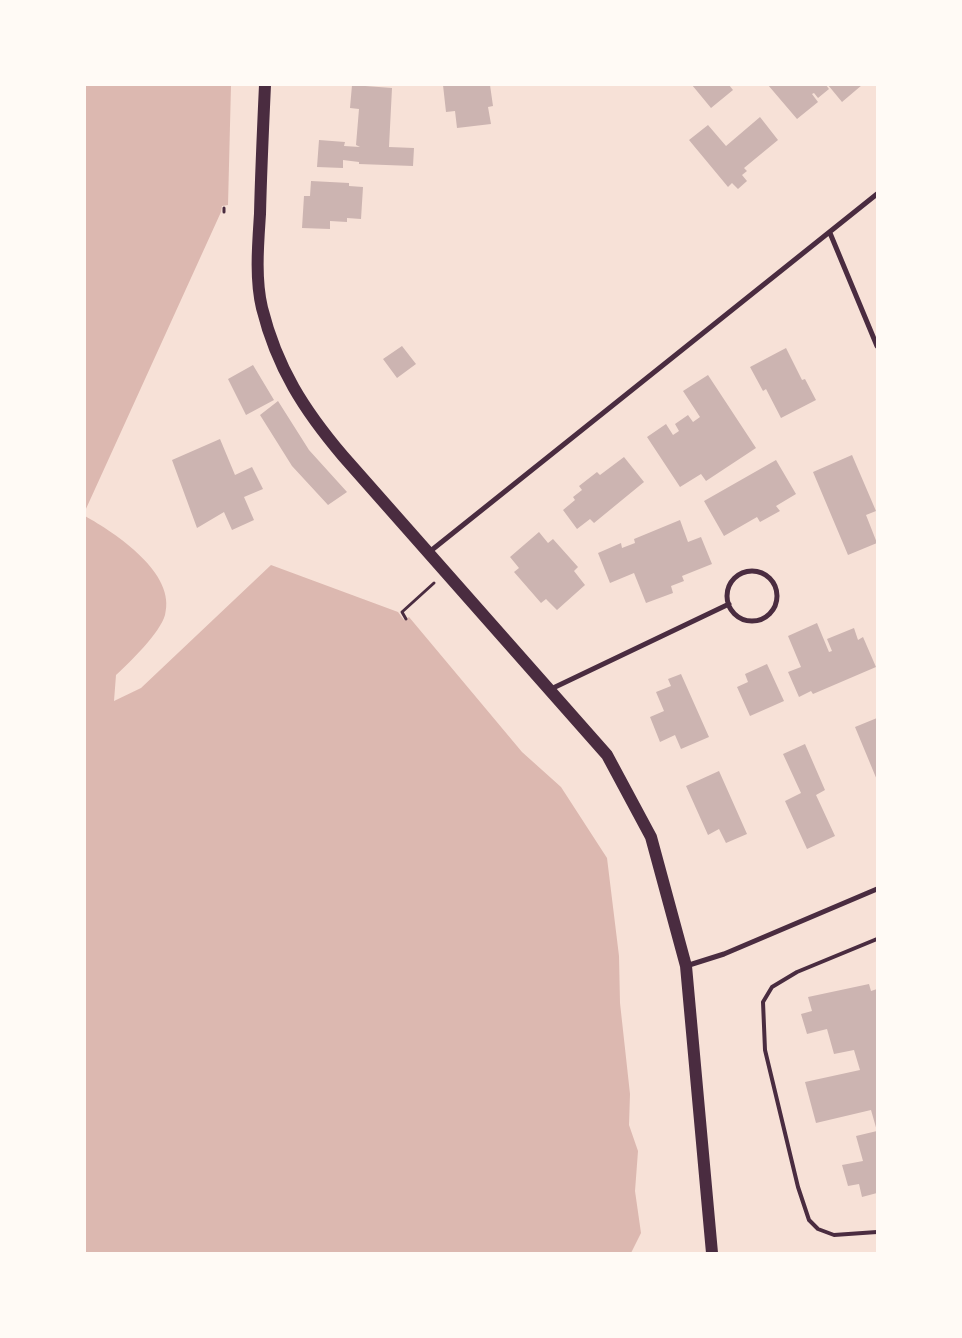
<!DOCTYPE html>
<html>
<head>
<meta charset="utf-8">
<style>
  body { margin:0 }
  #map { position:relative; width:962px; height:1338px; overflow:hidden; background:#f7e1d7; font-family:"Fira Sans",sans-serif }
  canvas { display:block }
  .frame { position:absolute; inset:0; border:86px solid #fffaf5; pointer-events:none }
</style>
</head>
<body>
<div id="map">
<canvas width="962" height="1338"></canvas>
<div class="frame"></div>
</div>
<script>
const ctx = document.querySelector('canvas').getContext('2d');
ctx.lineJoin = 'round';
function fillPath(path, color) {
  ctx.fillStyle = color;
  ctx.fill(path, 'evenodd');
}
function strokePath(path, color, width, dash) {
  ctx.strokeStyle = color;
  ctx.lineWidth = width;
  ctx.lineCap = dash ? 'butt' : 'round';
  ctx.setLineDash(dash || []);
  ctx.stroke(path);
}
fillPath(new Path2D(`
  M85 85H231L228 205 222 206 221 212 85 511Z
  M85 516C115 533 177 573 165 615 160 633 130 662 116 675L114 701 141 688 271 565 398 612 404 620 409 617 522 752 561 787 607 858 619 956 620 1003 630 1094 629 1125 638 1151 635 1191 641 1233 631 1253H85Z`), '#dcb8b0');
fillPath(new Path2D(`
  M352 85 392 88 389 147 414 148 413 166 359 164V162L343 160V168L317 167 319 140 345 142 344 146 360 147 356 145 359 109 350 108Z
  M443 85H490L493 106 488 107 491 124 457 128 455 111 446 112Z
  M692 85H729L733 90 711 108Z
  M768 85H826L829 89 818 98 814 93 812 94 818 102 797 119Z
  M828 85H862L842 102Z
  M760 117 778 140 744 168 747 171 742 175 747 181 738 189 732 183 728 187 689 140 708 125 726 146Z
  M311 181 349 183V186L363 187 361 219 347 218V222L330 221V229L302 228 304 196H310Z
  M402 346 416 364 397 378 383 359Z
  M786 348 802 380 805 379 816 400 781 418 766 389 763 391 750 367Z
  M253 365 274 400 246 415 228 379Z
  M708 375 756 448 706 481 701 474 680 487 647 437 666 424 673 435 679 431 675 424 688 415 693 422 700 417 683 391Z
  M278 401 309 450 347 492 328 505 292 466 260 415Z
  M220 439 235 475 252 467 263 489 244 497 254 520 232 530 224 512 197 528 172 460Z
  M852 455 876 511 866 515 877 543 848 555 813 472Z
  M624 457 644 482 594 523 590 519 577 529 563 510 575 500 573 497 582 490 579 486 597 472 600 475Z
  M776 460 796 494 776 506 780 511 760 522 757 517 724 536 704 501Z
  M680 520 688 542 701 537 712 564 682 576 684 581 671 586 673 593 646 603 634 573 610 583 598 553 621 543 622 548 635 543 634 539Z
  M539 532 548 543 553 539 578 567 574 571 585 585 557 610 546 599 541 603 514 572 519 568 510 557Z
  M817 623 829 652 832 651 827 639 854 628 858 640 863 637 876 667 813 694 811 691 799 697 788 672 801 667 788 636Z
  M767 664 784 701 750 716 737 687 748 682 745 674Z
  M681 674 709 737 681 749 675 735 660 742 650 717 664 711 656 692 671 686 668 679Z
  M877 718V780L855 727Z
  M805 744 825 790 816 795 835 836 807 849 785 801 801 793 783 754Z
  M719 771 747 834 726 843 719 829 708 835 686 786Z
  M869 984 871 991 877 989V1131L871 1110 816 1123 805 1082 860 1070 854 1050 834 1054 827 1029 807 1034 801 1014 812 1011 808 997Z
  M877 1131V1193L862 1197 859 1184 848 1186 842 1165 863 1161 856 1136Z`), '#ccb4b1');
strokePath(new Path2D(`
  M224 208V212
  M406 619 402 612 434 583`), '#4a2c40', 3);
strokePath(new Path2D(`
  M877 939 797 972 772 987 763 1002 765 1050 798 1187 809 1220 818 1229 834 1235 877 1232`), '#4a2c40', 4);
strokePath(new Path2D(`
  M830 233 877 346
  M428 553 877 194
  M727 596a25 25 0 1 1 50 0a25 25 0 1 1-50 0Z
  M551 689 729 604
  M686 966 724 954 877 889`), '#4a2c40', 5);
strokePath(new Path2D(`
  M265 85C263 128 261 171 260 214 258 244 255 279 262 308 277 368 304 410 343 456L607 755 651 837 686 966 712 1253`), '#4a2c40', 12);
</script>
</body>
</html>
